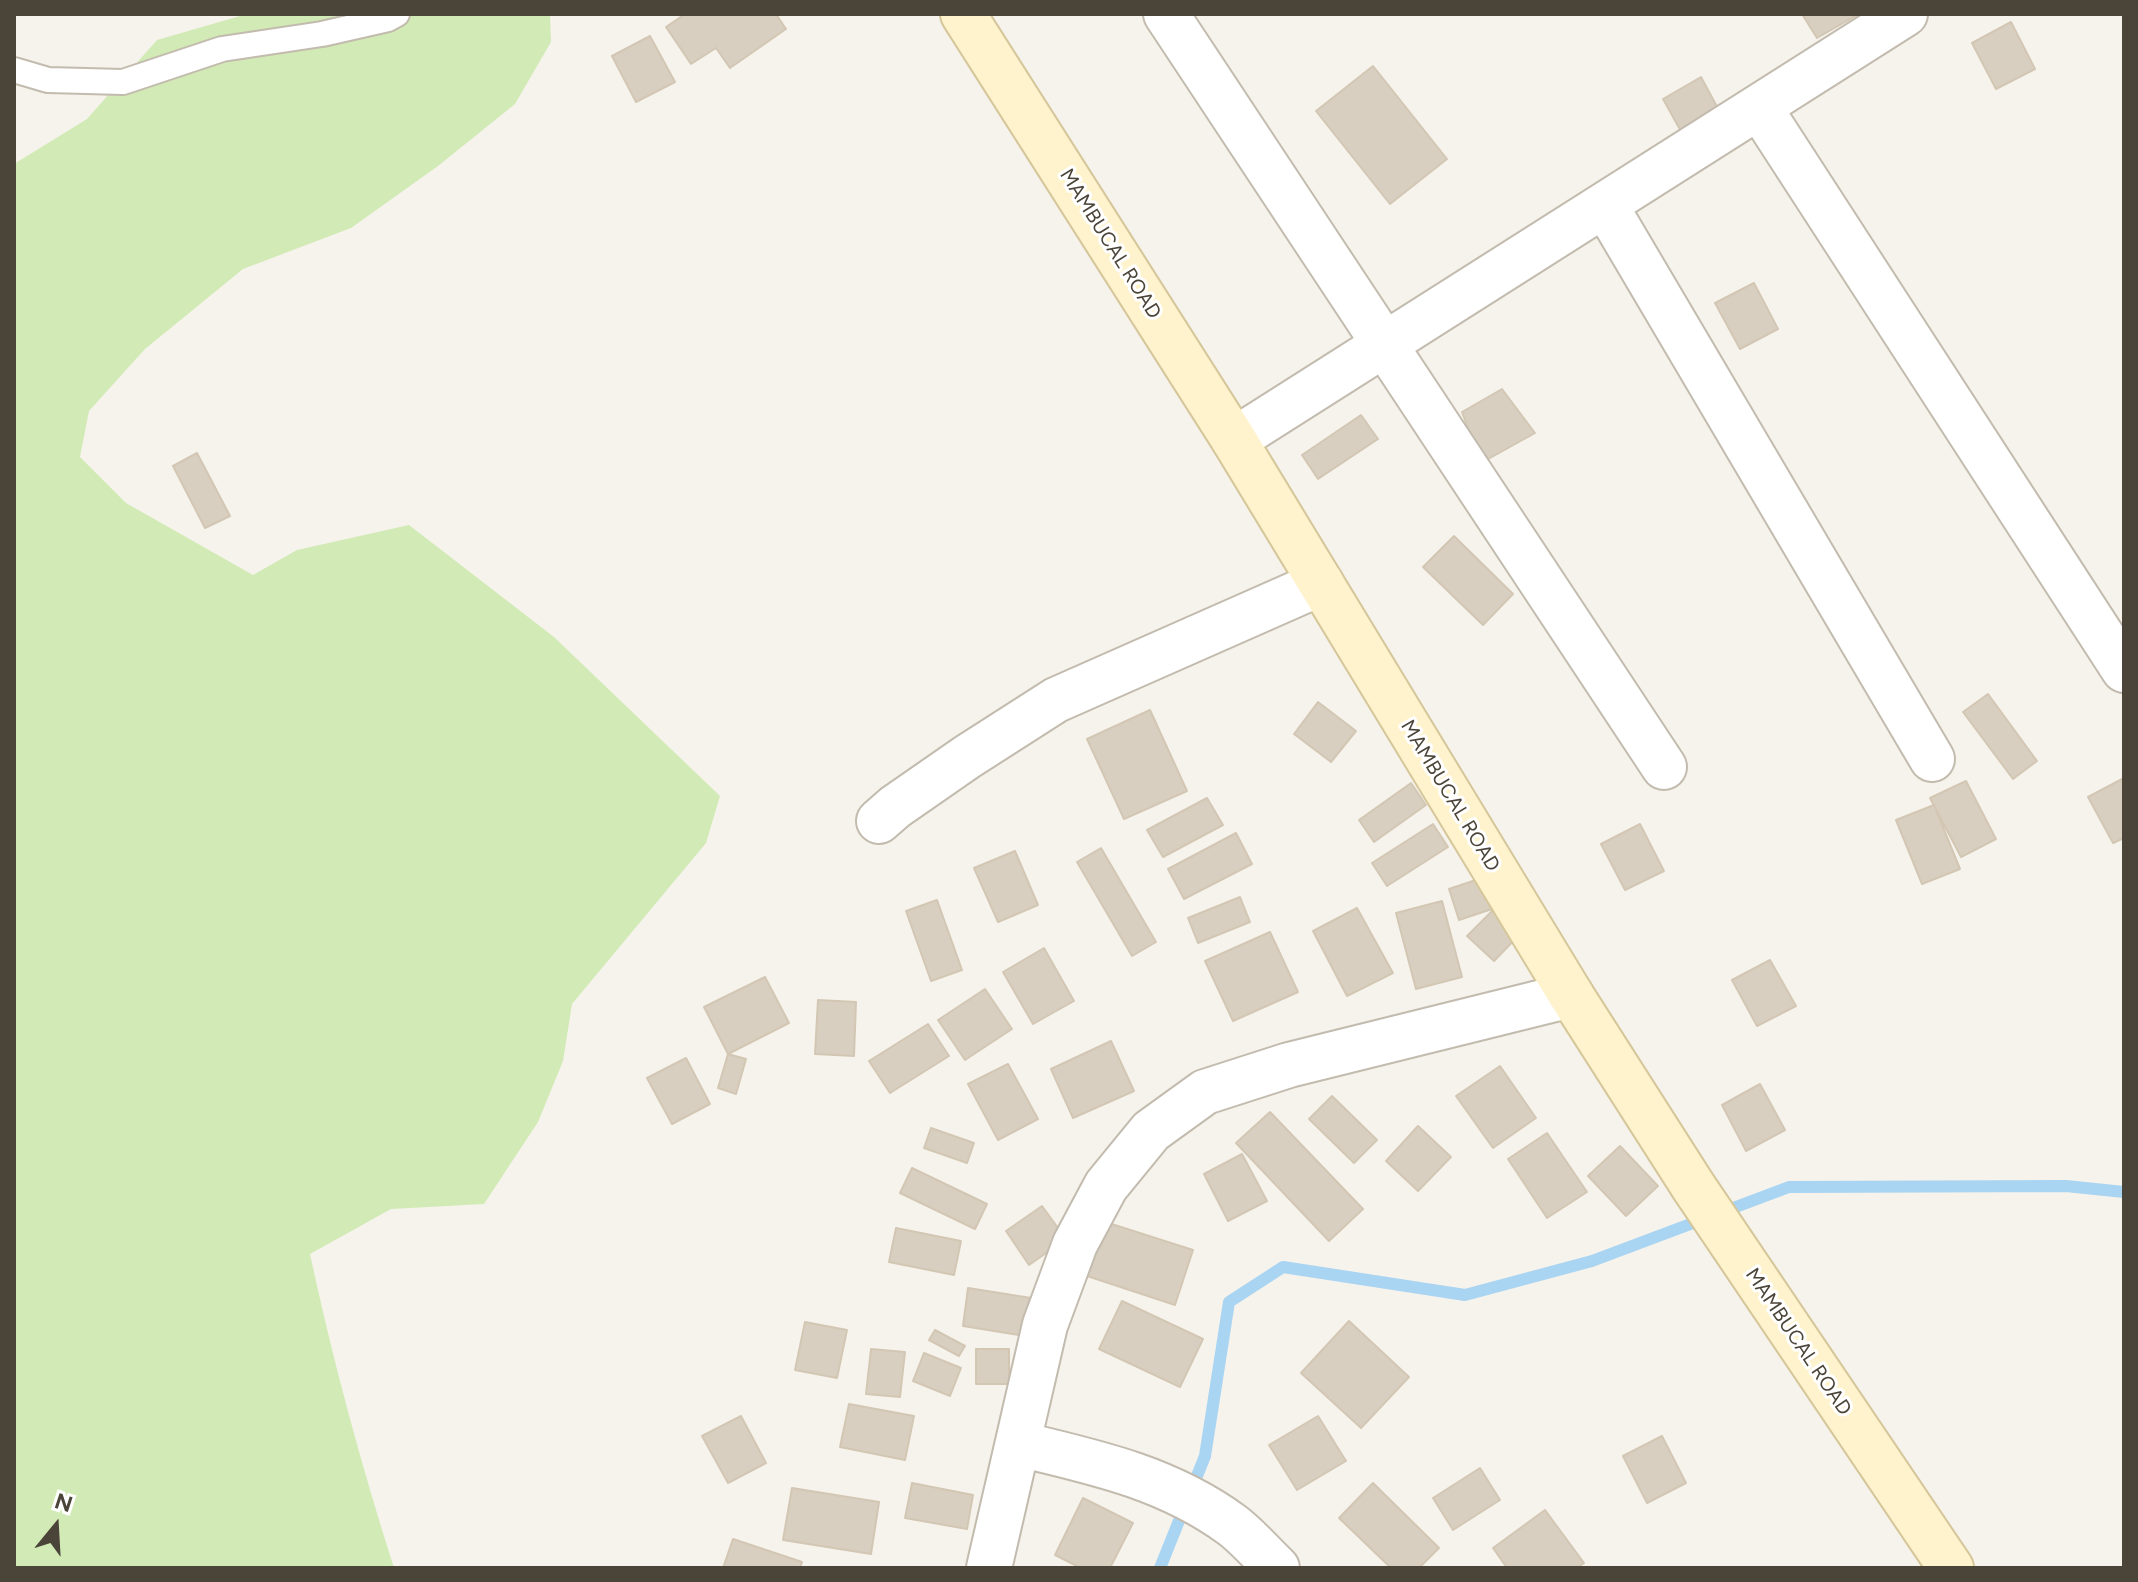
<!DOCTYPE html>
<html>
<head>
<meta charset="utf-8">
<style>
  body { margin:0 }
  #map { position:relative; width:2138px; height:1582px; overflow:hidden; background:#f6f3ec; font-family:Figtree,sans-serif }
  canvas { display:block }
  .frame { position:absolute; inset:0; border:16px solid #4b4439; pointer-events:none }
  .north { position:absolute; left:16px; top:1486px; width:80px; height:80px; -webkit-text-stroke:6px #fff; paint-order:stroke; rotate:18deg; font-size:22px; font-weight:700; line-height:32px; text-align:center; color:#4b4439 }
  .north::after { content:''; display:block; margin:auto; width:28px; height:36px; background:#4b4439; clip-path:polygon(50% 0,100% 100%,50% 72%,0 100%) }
</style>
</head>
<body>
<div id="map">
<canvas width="2138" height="1582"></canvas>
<div class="frame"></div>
<div class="north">N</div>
</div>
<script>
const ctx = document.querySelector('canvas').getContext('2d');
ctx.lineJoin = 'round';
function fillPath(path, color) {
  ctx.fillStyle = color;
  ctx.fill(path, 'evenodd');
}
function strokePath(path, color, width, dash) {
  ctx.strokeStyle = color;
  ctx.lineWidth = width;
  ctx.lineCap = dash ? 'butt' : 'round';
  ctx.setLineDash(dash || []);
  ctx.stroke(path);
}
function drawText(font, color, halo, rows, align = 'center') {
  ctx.font = font + ' Figtree,sans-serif';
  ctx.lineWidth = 6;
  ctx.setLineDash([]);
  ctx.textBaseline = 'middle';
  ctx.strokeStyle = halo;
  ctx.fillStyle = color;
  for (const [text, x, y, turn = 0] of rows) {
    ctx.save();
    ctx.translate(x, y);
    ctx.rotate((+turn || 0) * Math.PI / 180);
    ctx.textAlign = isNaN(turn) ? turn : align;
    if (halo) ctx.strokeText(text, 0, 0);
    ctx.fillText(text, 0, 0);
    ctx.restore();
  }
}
fillPath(new Path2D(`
  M247 14H550L551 42 515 104 438 166 351 228 243 269 183 318 145 349 89 411 80 457 126 503 253 575 297 550 409 525 554 637 720 796 706 843 572 1004 563 1061 538 1122 484 1204 391 1209 310 1254C333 1361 361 1465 394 1568H14V164L87 119 157 40Z`), '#d2eab5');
strokePath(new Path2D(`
  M1160 1568 1205 1456 1229 1302 1283 1267 1465 1295 1592 1261 1789 1187 2066 1186 2124 1192`), '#a9d4f2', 12);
const building = new Path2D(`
  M685 14H776L786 29 730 68 716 48 691 64 666 27Z
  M1802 14H1859L1817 38Z
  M2011 22 2035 69 1996 89 1972 43Z
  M650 36 675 82 636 102 612 56Z
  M1373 66 1447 159 1390 204 1316 111Z
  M1701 77 1721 114 1683 135 1663 99Z
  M1754 283 1778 329 1740 349 1715 303Z
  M1502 389 1535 433 1481 463 1462 412Z
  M1361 415 1378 439 1318 479 1302 455Z
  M197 453 230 516 205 528 173 466Z
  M1454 536 1513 594 1483 625 1423 567Z
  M1988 694 2037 761 2013 779 1963 712Z
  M1318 702 1356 731 1331 762 1294 734Z
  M1150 710 1187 791 1124 819 1087 739Z
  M2124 778V838L2113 843 2088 797Z
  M1966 781 1996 839 1961 857 1930 798Z
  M1411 783 1426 805 1374 842 1359 820Z
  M1207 798 1223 825 1163 857 1147 830Z
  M1934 805 1960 869 1922 884 1896 820Z
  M1433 824 1448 847 1387 886 1372 863Z
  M1640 824 1664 871 1625 890 1601 844Z
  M1236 833 1252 864 1184 899 1168 869Z
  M1101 848 1156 942 1132 956 1077 862Z
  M1015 851 1038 905 998 922 974 868Z
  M1482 878 1492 909 1459 920 1449 889Z
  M1240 897 1250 922 1198 943 1188 918Z
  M937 900 962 970 931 981 906 911Z
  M1442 901 1462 977 1416 989 1396 913Z
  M1497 906 1523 931 1494 961 1467 936Z
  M1357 908 1393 973 1347 996 1313 931Z
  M1270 932 1298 992 1233 1021 1205 961Z
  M1044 948 1074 1001 1033 1024 1003 972Z
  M1770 960 1796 1006 1757 1026 1732 980Z
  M765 977 789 1023 728 1054 704 1007Z
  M985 989 1012 1029 965 1060 938 1020Z
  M818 1000 856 1002 854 1056 815 1054Z
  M928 1024 949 1056 890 1093 869 1061Z
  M1111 1041 1134 1091 1073 1118 1051 1069Z
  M728 1054 746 1059 736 1094 718 1088Z
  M686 1058 710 1104 672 1124 647 1078Z
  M1008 1064 1038 1119 998 1140 968 1084Z
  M1500 1066 1536 1118 1493 1148 1456 1096Z
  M1760 1084 1785 1130 1746 1151 1722 1105Z
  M1332 1096 1377 1140 1354 1163 1309 1119Z
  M1270 1112 1363 1209 1329 1241 1236 1143Z
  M1418 1126 1451 1157 1418 1191 1386 1161Z
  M931 1128 974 1143 967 1163 924 1148Z
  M1547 1133 1587 1192 1547 1218 1508 1159Z
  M1620 1146 1658 1186 1626 1216 1588 1176Z
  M1242 1154 1267 1201 1228 1221 1204 1174Z
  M912 1168 987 1204 975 1229 900 1193Z
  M1042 1206 1066 1239 1029 1265 1006 1231Z
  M1099 1220 1193 1250 1175 1305 1081 1274Z
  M896 1228 961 1241 954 1275 889 1262Z
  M968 1288 1031 1298 1025 1336 963 1326Z
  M1122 1301 1203 1339 1180 1387 1099 1349Z
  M1349 1321 1409 1377 1361 1428 1301 1373Z
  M805 1322 847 1330 837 1378 795 1370Z
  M935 1330 965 1346 959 1356 929 1340Z
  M871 1349 905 1352 900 1397 866 1394Z
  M976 1349H1009V1384H976Z
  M924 1353 961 1368 950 1396 913 1381Z
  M849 1404 914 1416 905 1460 840 1447Z
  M741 1416 766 1463 728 1483 702 1436Z
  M1318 1416 1346 1461 1297 1490 1269 1445Z
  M1662 1436 1686 1483 1647 1503 1623 1456Z
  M1480 1468 1500 1500 1453 1530 1433 1498Z
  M912 1483 973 1495 967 1529 905 1518Z
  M1373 1483 1439 1548 1419 1568H1391L1339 1518Z
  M792 1488 879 1502 871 1554 783 1540Z
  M1083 1498 1133 1523 1110 1568H1081L1055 1555Z
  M1545 1510 1584 1563 1577 1568H1507L1493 1548Z
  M733 1539 802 1562 800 1568H723Z`);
fillPath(building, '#d8cfc1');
strokePath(building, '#d3c7b4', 2);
const service = new Path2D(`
  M14 70 48 80 123 82 222 49 322 34 388 19 397 14`);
const minor = new Path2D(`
  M1166 14 1664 767
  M1759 107 2124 670
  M1605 205 1932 759
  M1234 440 1905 14
  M879 821 895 807 967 757 1056 700 1321 583
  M1019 1444C1095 1462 1168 1478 1232 1525 1248 1537 1262 1554 1277 1568
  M989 1568 1045 1325 1075 1244 1106 1186 1151 1131 1205 1092 1289 1065 1571 995`);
const secondary = new Path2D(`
  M963 14 1234 440 1571 995 1693 1186 1951 1568`);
strokePath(service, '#c2bbae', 28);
strokePath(minor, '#c2bbae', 48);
strokePath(secondary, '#d6c79b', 48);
strokePath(service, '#fff', 24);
strokePath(minor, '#fff', 44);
strokePath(secondary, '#fff3cd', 44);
drawText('20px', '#4b4439', '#fff', [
  ["MAMBUCAL ROAD",1110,244,58],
  ["MAMBUCAL ROAD",1450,796,59],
  ["MAMBUCAL ROAD",1798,1342,56]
]);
</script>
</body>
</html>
